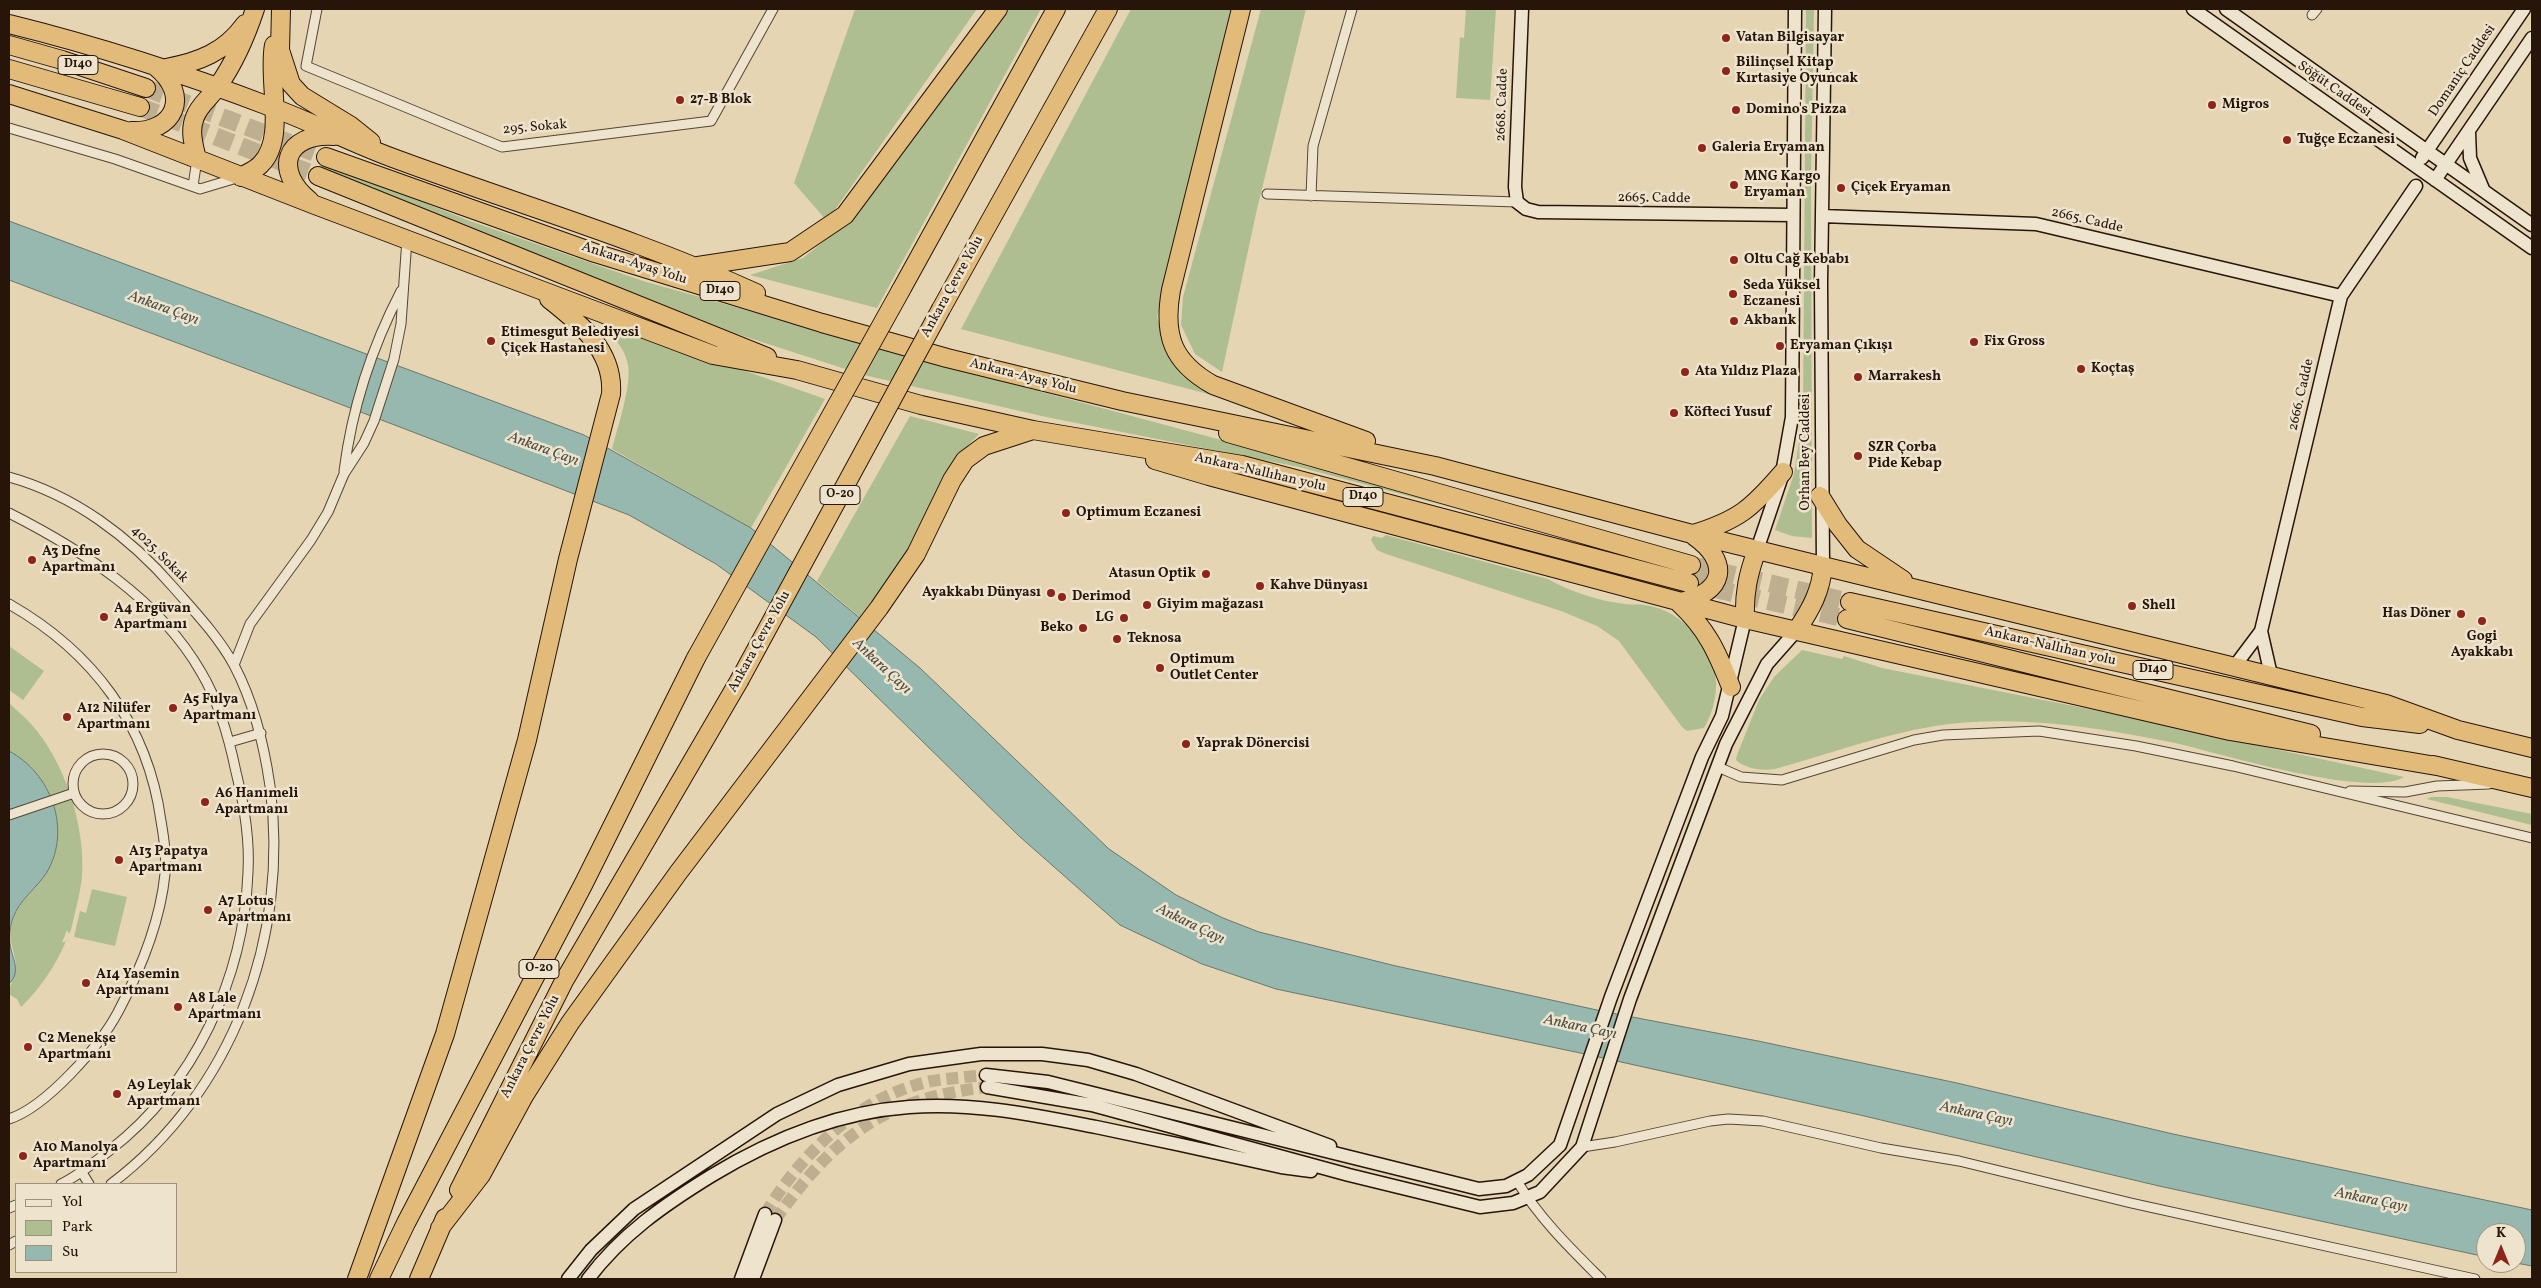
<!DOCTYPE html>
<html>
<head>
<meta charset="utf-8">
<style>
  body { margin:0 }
  #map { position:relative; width:2541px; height:1288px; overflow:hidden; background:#e5d5b3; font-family:Vollkorn,serif }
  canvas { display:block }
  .frame { position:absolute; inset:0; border:10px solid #271509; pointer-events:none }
  .legend { position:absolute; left:15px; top:1183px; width:162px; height:90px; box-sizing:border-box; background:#eee4ce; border:1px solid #9e917f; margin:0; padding:6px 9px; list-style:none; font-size:15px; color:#271509 }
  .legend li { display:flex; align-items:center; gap:10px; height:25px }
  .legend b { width:25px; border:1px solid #9e917f }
  .north { position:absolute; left:2476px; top:1223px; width:50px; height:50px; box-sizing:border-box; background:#eee4ce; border:1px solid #9e917f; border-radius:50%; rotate:0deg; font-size:14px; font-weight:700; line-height:20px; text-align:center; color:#271509 }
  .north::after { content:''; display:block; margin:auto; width:18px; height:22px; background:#8f2418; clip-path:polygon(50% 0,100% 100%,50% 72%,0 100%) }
</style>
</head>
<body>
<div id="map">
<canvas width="2541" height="1288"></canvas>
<div class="frame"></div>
<ul class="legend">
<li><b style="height:6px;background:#eee4ce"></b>Yol</li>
<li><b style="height:14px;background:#afbe91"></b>Park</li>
<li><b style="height:14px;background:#96b8ae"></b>Su</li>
</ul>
<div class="north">K</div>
</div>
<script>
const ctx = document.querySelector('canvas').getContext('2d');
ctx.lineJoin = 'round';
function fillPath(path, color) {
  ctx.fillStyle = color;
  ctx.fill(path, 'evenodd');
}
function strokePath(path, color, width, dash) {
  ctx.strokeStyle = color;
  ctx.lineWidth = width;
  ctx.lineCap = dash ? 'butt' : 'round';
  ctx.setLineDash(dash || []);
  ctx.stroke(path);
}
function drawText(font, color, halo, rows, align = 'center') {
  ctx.font = font + ' Vollkorn,serif';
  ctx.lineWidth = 5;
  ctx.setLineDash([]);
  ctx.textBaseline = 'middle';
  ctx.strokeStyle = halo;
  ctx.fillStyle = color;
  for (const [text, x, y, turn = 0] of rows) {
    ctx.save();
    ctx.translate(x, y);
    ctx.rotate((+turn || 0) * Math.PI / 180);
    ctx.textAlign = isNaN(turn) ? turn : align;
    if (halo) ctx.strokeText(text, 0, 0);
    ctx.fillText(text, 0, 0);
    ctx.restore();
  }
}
fillPath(new Path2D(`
  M855 9H977L827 221 794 183Z
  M1006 9H1041L877 308 750 275 803 258 838 230Z
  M1131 9H1233L1157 317 1165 340 1209 390 1208 394 961 329Z
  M1261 9H1306L1257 209 1222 372 1195 354 1181 325 1183 297Z
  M1466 9H1496L1490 100 1456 98 1460 37 1464 38Z
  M1806 9H1814L1811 179 1812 538 1792 536 1775 530 1794 474 1803 414Z
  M322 162 470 221 643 281 945 366 1692 566 1691 571 1299 467 1046 417 864 375 737 334 319 167Z
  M595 318 825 399 751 528 612 449C617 429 632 385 628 365 625 346 608 331 595 318Z
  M910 416 979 434 957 457 939 485 914 539 862 619 817 581Z
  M1386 535 1548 579C1570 592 1600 601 1625 604 1631 605 1638 604 1644 605 1676 609 1696 631 1710 658 1721 679 1716 708 1704 728L1687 731 1682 727 1619 641 1597 626 1561 611 1386 554 1377 550 1371 540 1373 536 1382 538Z
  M9 646 44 671 23 700 9 690Z
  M1802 650 1842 659 1844 656 1882 668 2104 712 2404 777C2368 799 2219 753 2175 743 2096 727 2015 714 1935 726 1881 735 1828 754 1775 769 1762 771 1746 769 1736 760L1737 755 1759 700 1774 677Z
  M9 703C16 710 25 717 31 724 65 761 86 828 82 877 80 895 75 912 71 930L69 934 67 930 62 943 66 941C56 965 40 989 21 1007L17 999 9 994C9 984 17 975 16 965 14 946 6 939 14 917 20 899 38 888 47 871 71 828 51 773 9 751Z
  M2431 797H2447L2532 814V825L2427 799Z
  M92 889 127 897 115 946 74 937 80 911 86 913Z`), '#afbe91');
const water = new Path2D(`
  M9 221 584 435 751 528 920 668 1109 849 1176 895 1223 918 1259 932 1396 966 1606 1012 1758 1041 1957 1083 2173 1134 2532 1210V1266L2516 1263V1233H2486V1257L2159 1186 1860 1115 1585 1054 1276 989 1202 964 1120 925 1019 836 816 637 716 564 629 515 319 396 9 280Z
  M9 751C51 773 72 829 47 872 37 888 19 900 13 918 10 927 9 935 10 944 12 959 22 971 9 984Z`);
fillPath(water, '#96b8ae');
strokePath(water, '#6a776c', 1);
strokePath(new Path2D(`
  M765 1214C801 1154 860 1095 932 1081 950 1078 968 1077 986 1075
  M775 1220C835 1136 883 1099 987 1087`), '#bfaf91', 12, [12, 6]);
strokePath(new Path2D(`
  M146 88 326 157
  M140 107 318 176
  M1691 565 1850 602
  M1689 583 1847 619`), '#bfaf91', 18, [18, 9]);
const street = new Path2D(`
  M317 9 306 66 502 147 711 121 773 9
  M2312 15 2317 9
  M9 128 115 159 200 189 240 177
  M193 186 197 159
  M1267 194 1517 202
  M1311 196 1313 146 1352 9
  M344 471C352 408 372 347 401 291
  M9 477C74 495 130 537 174 588 195 612 218 636 234 665 254 703 264 744 270 786 290 936 233 1092 111 1184
  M9 513C82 550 159 599 201 672 219 702 229 738 236 772 244 804 250 838 248 872 244 979 194 1085 110 1150 95 1162 78 1176 61 1184
  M9 604C93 652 148 725 161 821 164 838 167 857 165 874 160 923 141 969 118 1012 100 1046 46 1107 9 1119
  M234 665 250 624 311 540 328 512 344 474 364 443 374 421 394 359 401 324 407 239
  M230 742 261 733
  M73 784a30 30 0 1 1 60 0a30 30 0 1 1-60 0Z
  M1718 767 1741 777 1782 780 1914 740 1943 735 2039 731 2136 746 2233 766 2532 838
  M2350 791 2405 792 2437 786 2489 784
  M9 815 74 793
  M1582 1147 1615 1142 1710 1121 1728 1119 1763 1121 1881 1148 1959 1161 2131 1203 2475 1279
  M81 1171 89 1184
  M1517 1181C1539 1218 1571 1249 1601 1279
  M9 1208 16 1205
  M9 1245 16 1241`);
const secondary = new Path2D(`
  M1522 9 1515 187 1517 202 1526 209 1538 212 1793 215
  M2193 9 2532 248
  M2226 9 2532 225
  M2469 132 2470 158 2483 189
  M2422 158 2524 9
  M2435 180 2532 38
  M1822 216 2036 224 2341 296
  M1757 550 1781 479 1792 417 1795 9
  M1823 566 1821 283 1825 9
  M2261 631 2341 296 2416 186
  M2234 667 2261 631 2271 675
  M986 1075 1048 1082 1479 1189 1506 1186 1528 1175 1560 1145 1611 997 1702 757 1722 716 1745 619
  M987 1087 1092 1105 1349 1175 1480 1207 1513 1203 1540 1192 1582 1147 1630 999 1726 744 1767 664 1797 630
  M568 1279 591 1250 634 1209 777 1114 838 1085 909 1064 981 1054H1042L1088 1060 1136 1074 1330 1146
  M588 1279C622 1234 664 1205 711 1176 772 1139 838 1112 909 1107 973 1102 1034 1115 1096 1127 1158 1140 1219 1153 1281 1167L1311 1171
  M741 1279 765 1214
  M753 1279 775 1220`);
const highway = new Path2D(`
  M281 9 280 50 291 84 302 96 351 126 371 142
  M1241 9 1171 290C1163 335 1172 362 1213 385L1366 441
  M9 24C98 46 185 74 271 107 312 122 352 143 393 158 514 203 638 239 756 293
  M9 45 62 60 146 88
  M166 68C199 62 225 52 245 24
  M9 69 140 107
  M9 94 123 130 315 205 713 355 797 370 921 405 1033 430 1242 465 1689 583
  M131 131C175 133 191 95 156 67
  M326 157 595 253 822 323 947 358 1122 401 1435 466 1692 534 2386 704 2458 730 2532 748
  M197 159C194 146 189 131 195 117 199 105 211 97 218 86 235 62 246 36 255 9
  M318 176 767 357
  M241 177C247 173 256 170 261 164 287 138 267 80 274 45
  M310 201C273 171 284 133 334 136
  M698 266 790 252 845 215 998 9
  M901 290 1056 9
  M941 309 1108 9
  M1228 433 1691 565
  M1155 460 1209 476 1745 619 2230 731 2442 767
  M1820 496 1838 525 1857 549 1903 580
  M1693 534C1739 520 1752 508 1783 472
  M1680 602C1725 593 1731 562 1694 536
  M1850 602 2362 717 2420 724
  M1679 603C1707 629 1717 652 1731 687
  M1745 619C1744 593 1748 574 1757 550
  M1847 619 2311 734
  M1797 630C1811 609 1821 591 1823 566
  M2433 765 2532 788
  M459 1190 564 981 739 681
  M440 1228 481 1175 524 1096 570 1023 678 873 879 608 916 554 952 480 965 460 984 446 1033 430
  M357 1279 445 1034 527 740 568 559 611 394C614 351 581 324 549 299
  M379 1279 406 1223 584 883 696 658
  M419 1279 445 1218`);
strokePath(street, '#564534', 11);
strokePath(secondary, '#271509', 15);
strokePath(highway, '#271509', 20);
strokePath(street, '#eee4ce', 9);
strokePath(secondary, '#eee4ce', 12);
strokePath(highway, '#e2ba7a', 18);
const highwayBridge = new Path2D(`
  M696 658 901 290
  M739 681 941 309`);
strokePath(highwayBridge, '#271509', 20, []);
strokePath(highwayBridge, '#e2ba7a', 18);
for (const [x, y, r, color] of [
  [1726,38,5,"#8f2418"],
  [1726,71,5,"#8f2418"],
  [680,100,5,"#8f2418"],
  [2212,105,5,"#8f2418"],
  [1736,110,5,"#8f2418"],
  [2287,140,5,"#8f2418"],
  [1702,148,5,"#8f2418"],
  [1734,185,5,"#8f2418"],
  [1841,188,5,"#8f2418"],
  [1734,260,5,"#8f2418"],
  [1733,294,5,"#8f2418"],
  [1734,321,5,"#8f2418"],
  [491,341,5,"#8f2418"],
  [1974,342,5,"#8f2418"],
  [1780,346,5,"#8f2418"],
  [2081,369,5,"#8f2418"],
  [1685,372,5,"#8f2418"],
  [1858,377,5,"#8f2418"],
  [1674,413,5,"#8f2418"],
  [1858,456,5,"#8f2418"],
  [1066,513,5,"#8f2418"],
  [32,560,5,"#8f2418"],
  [1206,574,5,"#8f2418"],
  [1260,586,5,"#8f2418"],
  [1051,593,5,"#8f2418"],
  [1062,597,5,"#8f2418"],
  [1147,605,5,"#8f2418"],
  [2132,606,5,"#8f2418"],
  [2461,614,5,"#8f2418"],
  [104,617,5,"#8f2418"],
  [1124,618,5,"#8f2418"],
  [2482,621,5,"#8f2418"],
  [1083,628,5,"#8f2418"],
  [1117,639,5,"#8f2418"],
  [1160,668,5,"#8f2418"],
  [173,708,5,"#8f2418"],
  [67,717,5,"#8f2418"],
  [1186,744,5,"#8f2418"],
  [205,802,5,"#8f2418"],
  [119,860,5,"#8f2418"],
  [208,910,5,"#8f2418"],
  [86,983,5,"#8f2418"],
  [178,1007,5,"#8f2418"],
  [28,1047,5,"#8f2418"],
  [117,1094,5,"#8f2418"],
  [23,1156,5,"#8f2418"]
]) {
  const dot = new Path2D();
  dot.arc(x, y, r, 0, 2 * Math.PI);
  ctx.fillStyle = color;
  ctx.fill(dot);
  strokePath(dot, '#eee4ce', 2);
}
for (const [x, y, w] of [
  [78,65,40],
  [720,291,40],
  [840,495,40],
  [1363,497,40],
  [2153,670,40],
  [539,969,40]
]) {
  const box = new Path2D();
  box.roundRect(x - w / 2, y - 9.5, w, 19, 4);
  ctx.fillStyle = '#eee4ce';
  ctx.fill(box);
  strokePath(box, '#271509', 1);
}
drawText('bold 12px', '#271509', null, [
  ["D140",78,65],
  ["D140",720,291],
  ["O-20",840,495],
  ["D140",1363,497],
  ["D140",2153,670],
  ["O-20",539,969]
]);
drawText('bold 14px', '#271509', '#eee4ce', [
  ["Vatan Bilgisayar",1736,38],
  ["Bilinçsel Kitap",1736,63],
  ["Kırtasiye Oyuncak",1736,79],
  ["27-B Blok",690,100],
  ["Migros",2222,105],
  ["Domino's Pizza",1746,110],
  ["Tuğçe Eczanesi",2297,140],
  ["Galeria Eryaman",1712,148],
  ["MNG Kargo",1744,177],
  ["Eryaman",1744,193],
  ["Çiçek Eryaman",1851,188],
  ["Oltu Cağ Kebabı",1744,260],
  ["Seda Yüksel",1743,286],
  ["Eczanesi",1743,302],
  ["Akbank",1744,321],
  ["Etimesgut Belediyesi",501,333],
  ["Çiçek Hastanesi",501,349],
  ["Fix Gross",1984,342],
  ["Eryaman Çıkışı",1790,346],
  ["Koçtaş",2091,369],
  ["Ata Yıldız Plaza",1695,372],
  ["Marrakesh",1868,377],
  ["Köfteci Yusuf",1684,413],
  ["SZR Çorba",1868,448],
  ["Pide Kebap",1868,464],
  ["Optimum Eczanesi",1076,513],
  ["A3 Defne",42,552],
  ["Apartmanı",42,568],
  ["Atasun Optik",1196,574,"right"],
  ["Kahve Dünyası",1270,586],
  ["Ayakkabı Dünyası",1041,593,"right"],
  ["Derimod",1072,597],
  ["Giyim mağazası",1157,605],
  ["Shell",2142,606],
  ["A4 Ergüvan",114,609],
  ["Apartmanı",114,625],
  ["Has Döner",2451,614,"right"],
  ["LG",1114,618,"right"],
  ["Beko",1073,628,"right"],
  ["Gogi",2482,637,"center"],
  ["Ayakkabı",2482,653,"center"],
  ["Teknosa",1127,639],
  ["Optimum",1170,660],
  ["Outlet Center",1170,676],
  ["A5 Fulya",183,700],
  ["Apartmanı",183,716],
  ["A12 Nilüfer",77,709],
  ["Apartmanı",77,725],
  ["Yaprak Dönercisi",1196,744],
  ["A6 Hanımeli",215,794],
  ["Apartmanı",215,810],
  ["A13 Papatya",129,852],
  ["Apartmanı",129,868],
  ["A7 Lotus",218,902],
  ["Apartmanı",218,918],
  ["A14 Yasemin",96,975],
  ["Apartmanı",96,991],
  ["A8 Lale",188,999],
  ["Apartmanı",188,1015],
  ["C2 Menekşe",38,1039],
  ["Apartmanı",38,1055],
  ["A9 Leylak",127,1086],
  ["Apartmanı",127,1102],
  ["A10 Manolya",33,1148],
  ["Apartmanı",33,1164]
], 'left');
drawText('14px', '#271509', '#eee4ce', [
  ["Domaniç Caddesi",2463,71,-56],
  ["Söğüt Caddesi",2334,90,35],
  ["2668. Cadde",1503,105,-88],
  ["295. Sokak",535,128,-5],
  ["2665. Cadde",1654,199,1],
  ["2665. Cadde",2087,221,13],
  ["Ankara-Ayaş Yolu",634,264,18],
  ["Ankara Çevre Yolu",953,287,-61],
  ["Ankara-Ayaş Yolu",1023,377,14],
  ["2666. Cadde",2302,395,-77],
  ["Orhan Bey Caddesi",1806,452,-90],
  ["Ankara-Nallıhan yolu",1260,473,13],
  ["4025. Sokak",159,555,45],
  ["Ankara Çevre Yolu",760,642,-61],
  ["Ankara-Nallıhan yolu",2050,647,13],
  ["Ankara Çevre Yolu",531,1047,-63]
]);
drawText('italic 15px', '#4e4e43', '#eee4ce', [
  ["Ankara Çayı",163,309,20],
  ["Ankara Çayı",543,450,20],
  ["Ankara Çayı",881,667,43],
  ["Ankara Çayı",1190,925,26],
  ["Ankara Çayı",1580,1028,12],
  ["Ankara Çayı",1976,1115,12],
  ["Ankara Çayı",2371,1201,12]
]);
</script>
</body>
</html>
